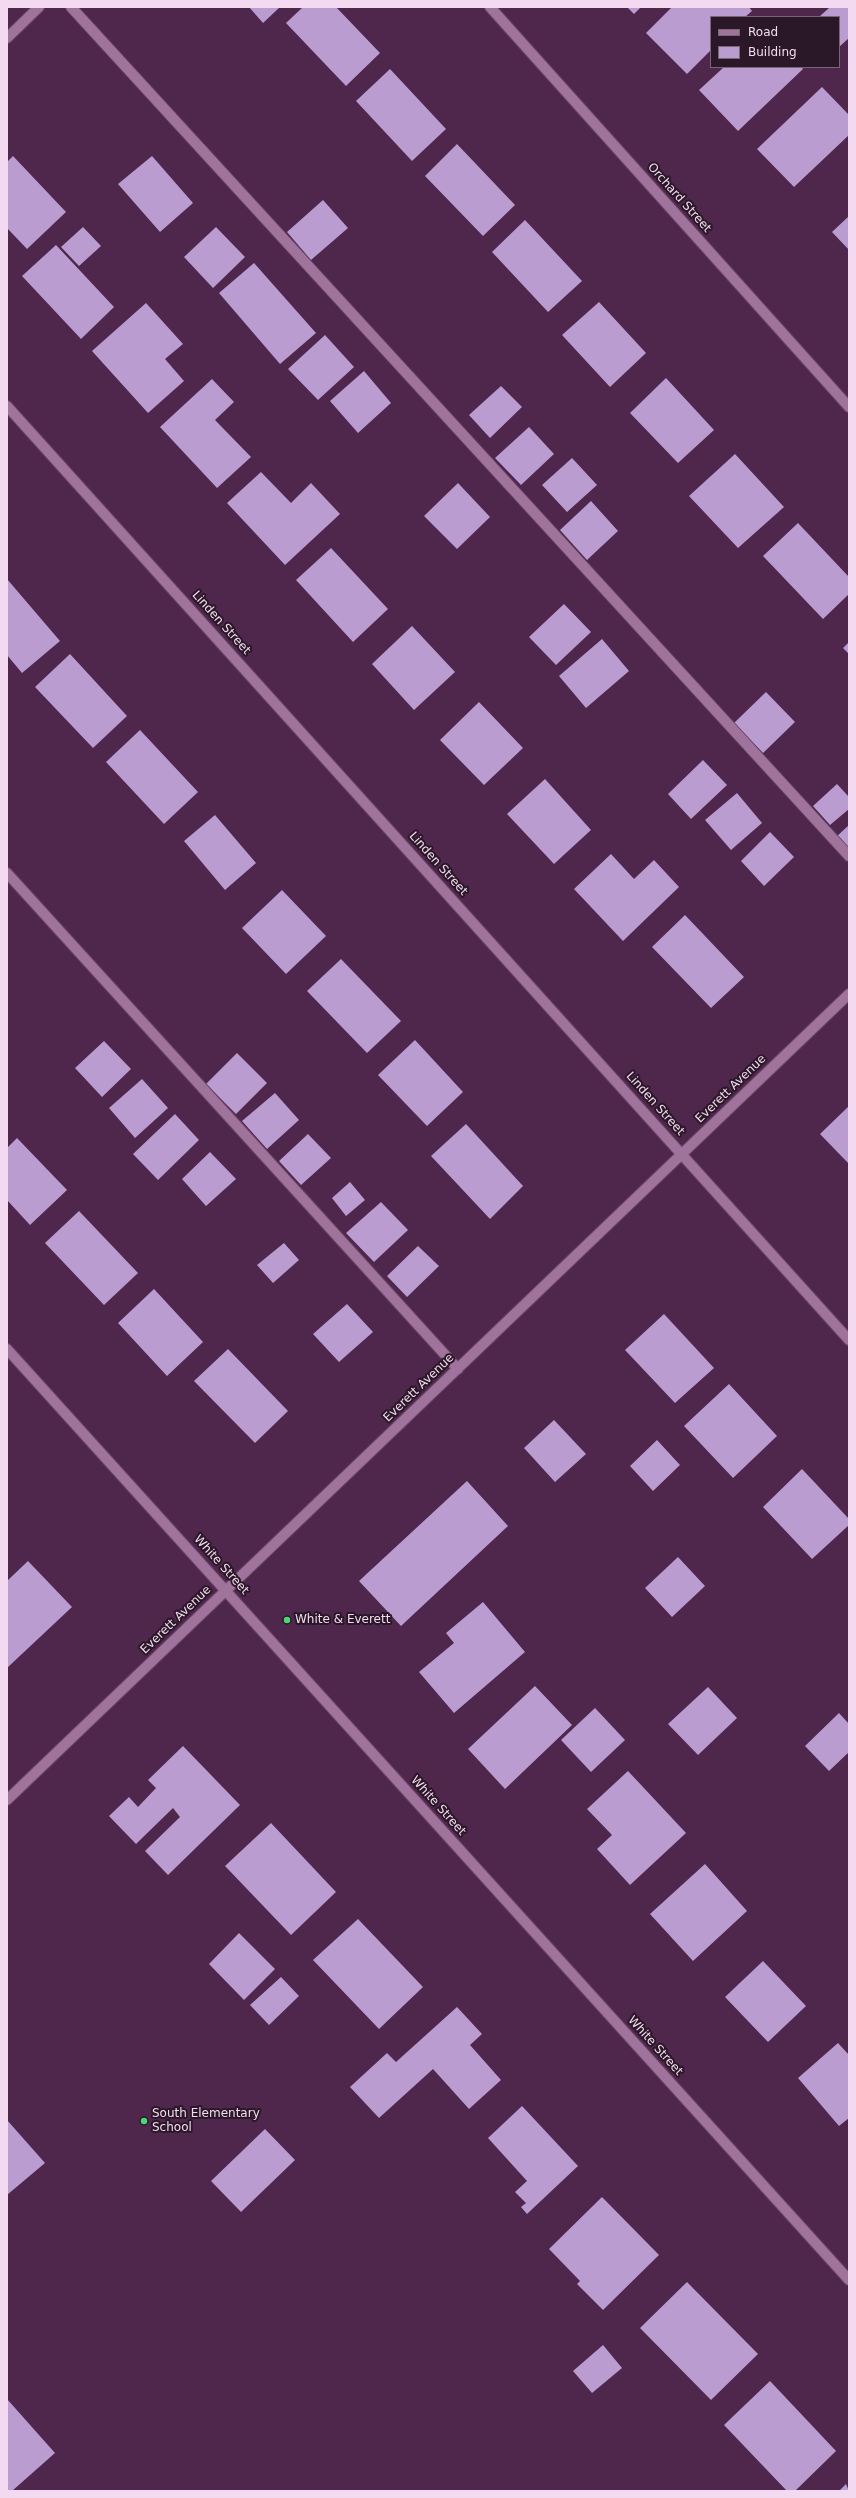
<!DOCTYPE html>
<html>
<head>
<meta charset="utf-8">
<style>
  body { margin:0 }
  #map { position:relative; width:856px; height:2498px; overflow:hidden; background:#4f274c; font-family:"DejaVu Sans",sans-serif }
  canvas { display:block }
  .frame { position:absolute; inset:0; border:8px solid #f4daf0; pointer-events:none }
  .legend { position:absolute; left:710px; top:16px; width:130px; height:52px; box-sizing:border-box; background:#2a1828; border:1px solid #7b6678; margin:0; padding:5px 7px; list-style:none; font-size:12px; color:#f4daf0 }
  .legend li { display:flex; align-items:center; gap:8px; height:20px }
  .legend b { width:20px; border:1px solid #7b6678 }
</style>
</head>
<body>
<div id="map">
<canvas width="856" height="2498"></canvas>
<div class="frame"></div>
<ul class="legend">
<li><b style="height:5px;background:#a0739c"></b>Road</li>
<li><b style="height:11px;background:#ba9cd1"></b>Building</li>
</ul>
</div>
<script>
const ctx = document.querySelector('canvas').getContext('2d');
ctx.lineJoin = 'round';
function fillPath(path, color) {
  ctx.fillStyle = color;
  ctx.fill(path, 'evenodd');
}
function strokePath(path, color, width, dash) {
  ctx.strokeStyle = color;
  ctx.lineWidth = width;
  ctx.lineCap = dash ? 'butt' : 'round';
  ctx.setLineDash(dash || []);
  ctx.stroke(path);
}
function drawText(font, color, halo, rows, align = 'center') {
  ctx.font = font + ' "DejaVu Sans",sans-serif';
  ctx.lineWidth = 4;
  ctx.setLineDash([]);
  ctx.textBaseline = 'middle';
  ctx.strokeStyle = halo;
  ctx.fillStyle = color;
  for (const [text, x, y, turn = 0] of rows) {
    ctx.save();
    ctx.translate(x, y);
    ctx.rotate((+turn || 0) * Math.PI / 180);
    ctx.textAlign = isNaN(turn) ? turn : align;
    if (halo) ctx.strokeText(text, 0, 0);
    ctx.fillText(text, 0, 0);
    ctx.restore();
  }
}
fillPath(new Path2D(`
  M249 7H280L263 23Z
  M303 7H336L380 53 346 86 286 23Z
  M627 7H641L634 14Z
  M672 7H749L752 11 745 17H711V50L687 74 646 33Z
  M830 7H849V38L839 47V17H819Z
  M724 67H801L803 69 738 131 699 90Z
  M390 69 446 129 412 161 356 101Z
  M822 87 849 115V135L794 187 757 149Z
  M457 144 515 205 483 236 425 176Z
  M13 156 66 212 27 249 7 228V162Z
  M152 156 193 203 160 232 118 184Z
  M323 200 348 228 311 260 287 232Z
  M849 216V250L832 232Z
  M525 220 582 281 548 312 492 252Z
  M83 227 101 246 79 266 61 247Z
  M216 227 245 257 213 288 184 257Z
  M56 245 114 307 81 339 22 276Z
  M254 263 316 333 280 364 219 293Z
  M599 302 646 353 610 387 562 335Z
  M146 303 183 344 165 359 184 381 148 413 92 351Z
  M325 335 354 367 318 400 288 369Z
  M364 371 391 403 358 433 330 401Z
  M666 378 714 430 678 463 630 413Z
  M212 379 234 402 215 420 251 457 217 488 160 427Z
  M501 386 522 407 490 438 469 415Z
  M529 427 554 454 521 485 495 458Z
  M735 454 784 507 738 548 689 496Z
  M572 458 597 485 567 512 542 485Z
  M261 472 291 503 311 483 340 514 285 565 227 503Z
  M458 483 490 517 457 549 424 516Z
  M591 501 618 531 587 560 560 530Z
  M798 523 849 577V594L823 619 763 556Z
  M331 548 388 609 353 642 296 580Z
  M7 579 60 641 22 673 7 655Z
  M564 604 591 632 556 665 529 637Z
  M412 626 455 672 414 710 372 664Z
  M602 639 629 671 586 708 559 676Z
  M849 642V654L843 648Z
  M70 654 127 716 93 748 35 687Z
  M766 692 795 722 763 753 734 723Z
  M479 702 523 748 484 785 440 740Z
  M140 730 198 792 164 824 106 762Z
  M703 760 727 785 691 819 668 794Z
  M545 779 591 830 554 864 507 814Z
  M837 784 849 797V809L830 825 813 806Z
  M737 793 762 823 731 850 705 820Z
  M215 815 256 863 225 890 184 841Z
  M849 825V855L834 839Z
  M770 832 794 857 764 886 741 861Z
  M611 854 634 879 654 860 679 887 623 941 574 889Z
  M282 890 326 936 286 974 242 928Z
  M685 915 744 977 711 1008 652 947Z
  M341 959 401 1021 367 1053 307 991Z
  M415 1040 463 1092 427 1126 378 1075Z
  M104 1041 131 1069 102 1097 75 1068Z
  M237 1053 267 1083 236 1114 206 1084Z
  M142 1079 168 1108 135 1138 109 1108Z
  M275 1093 299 1120 267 1149 242 1121Z
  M849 1106V1164L820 1134Z
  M175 1114 199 1140 158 1180 133 1154Z
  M466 1124 523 1186 490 1219 431 1156Z
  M308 1134 331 1158 301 1185 279 1161Z
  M17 1138 67 1190 30 1225 7 1200V1148Z
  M210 1152 236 1179 206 1206 182 1179Z
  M350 1182 365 1200 346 1216 332 1198Z
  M381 1202 408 1230 374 1262 346 1233Z
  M79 1211 138 1273 104 1305 45 1243Z
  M284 1243 299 1260 273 1283 257 1265Z
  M418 1246 439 1266 407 1297 387 1276Z
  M154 1289 203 1342 167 1376 118 1323Z
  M347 1304 373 1332 339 1362 313 1334Z
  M664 1314 714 1368 675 1403 625 1350Z
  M228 1349 288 1411 255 1443 194 1381Z
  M729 1384 777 1436 733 1478 684 1426Z
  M554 1420 586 1454 555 1482 524 1448Z
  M657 1440 680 1465 653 1491 630 1466Z
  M802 1469 849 1519V1525L812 1559 763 1507Z
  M467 1481 508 1526 401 1626 359 1581Z
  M678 1557 705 1586 672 1617 645 1588Z
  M28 1561 72 1607 7 1668V1581Z
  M483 1602 525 1652 454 1713 419 1672 454 1643 446 1633Z
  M535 1686 572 1725 505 1789 468 1749Z
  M708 1687 737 1718 698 1755 668 1724Z
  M595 1708 625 1740 591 1772 561 1740Z
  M839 1713 849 1724V1752L829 1771 805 1746Z
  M183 1746 240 1805 168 1875 145 1851 180 1817 173 1808 136 1844 109 1816 129 1797 138 1807 156 1788 148 1780Z
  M628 1771 686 1833 630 1885 597 1849 612 1835 587 1809Z
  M271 1823 336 1892 291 1935 225 1866Z
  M705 1864 747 1911 693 1961 650 1914Z
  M358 1919 423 1987 379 2029 313 1960Z
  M239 1933 275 1969 244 2000 209 1964Z
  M763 1961 806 2006 768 2042 725 1997Z
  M281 1977 299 1996 269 2025 250 2005Z
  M457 2007 482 2034 470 2045 501 2080 469 2109 433 2069 379 2118 350 2087 387 2053 396 2062Z
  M838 2043 849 2055V2118L839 2126 798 2078Z
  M522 2106 578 2166 527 2214 521 2207 526 2203 515 2192 527 2181 488 2138Z
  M7 2120 45 2163 7 2195Z
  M265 2129 295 2160 241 2212 211 2181Z
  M602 2197 659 2255 603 2310 577 2284 580 2281 549 2249Z
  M687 2282 758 2354 711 2400 640 2328Z
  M603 2345 622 2368 592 2393 573 2371Z
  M770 2381 836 2451 795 2491H787L724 2425Z
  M7 2399 55 2453 12 2491H7Z
  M846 2484 849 2491H839Z`), '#ba9cd1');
const minor = new Path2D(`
  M71 7 849 856
  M490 7 849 407
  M7 38 39 7
  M7 406 849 1340
  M7 873 458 1369
  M7 1349 849 2280
  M7 1800 849 994`);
strokePath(minor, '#694666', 12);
strokePath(minor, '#a0739c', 10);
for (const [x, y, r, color] of [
  [287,1620,4,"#4dd676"],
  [144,2121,4,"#4dd676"]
]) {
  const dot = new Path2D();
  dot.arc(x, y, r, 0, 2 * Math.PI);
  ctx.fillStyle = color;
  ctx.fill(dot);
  strokePath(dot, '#2a1828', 1.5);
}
drawText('12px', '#f4daf0', '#2a1828', [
  ["Orchard Street",679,198,48],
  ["Linden Street",221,623,48],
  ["Linden Street",438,864,48],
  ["Everett Avenue",731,1089,-44],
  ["Linden Street",655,1104,48],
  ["Everett Avenue",419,1388,-44],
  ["White Street",221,1565,48],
  ["Everett Avenue",176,1620,-44],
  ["White Street",438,1806,48],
  ["White Street",655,2046,48]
]);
drawText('12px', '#f4daf0', '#2a1828', [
  ["White & Everett",295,1620],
  ["South Elementary",152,2114],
  ["School",152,2128]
], 'left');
</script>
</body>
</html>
